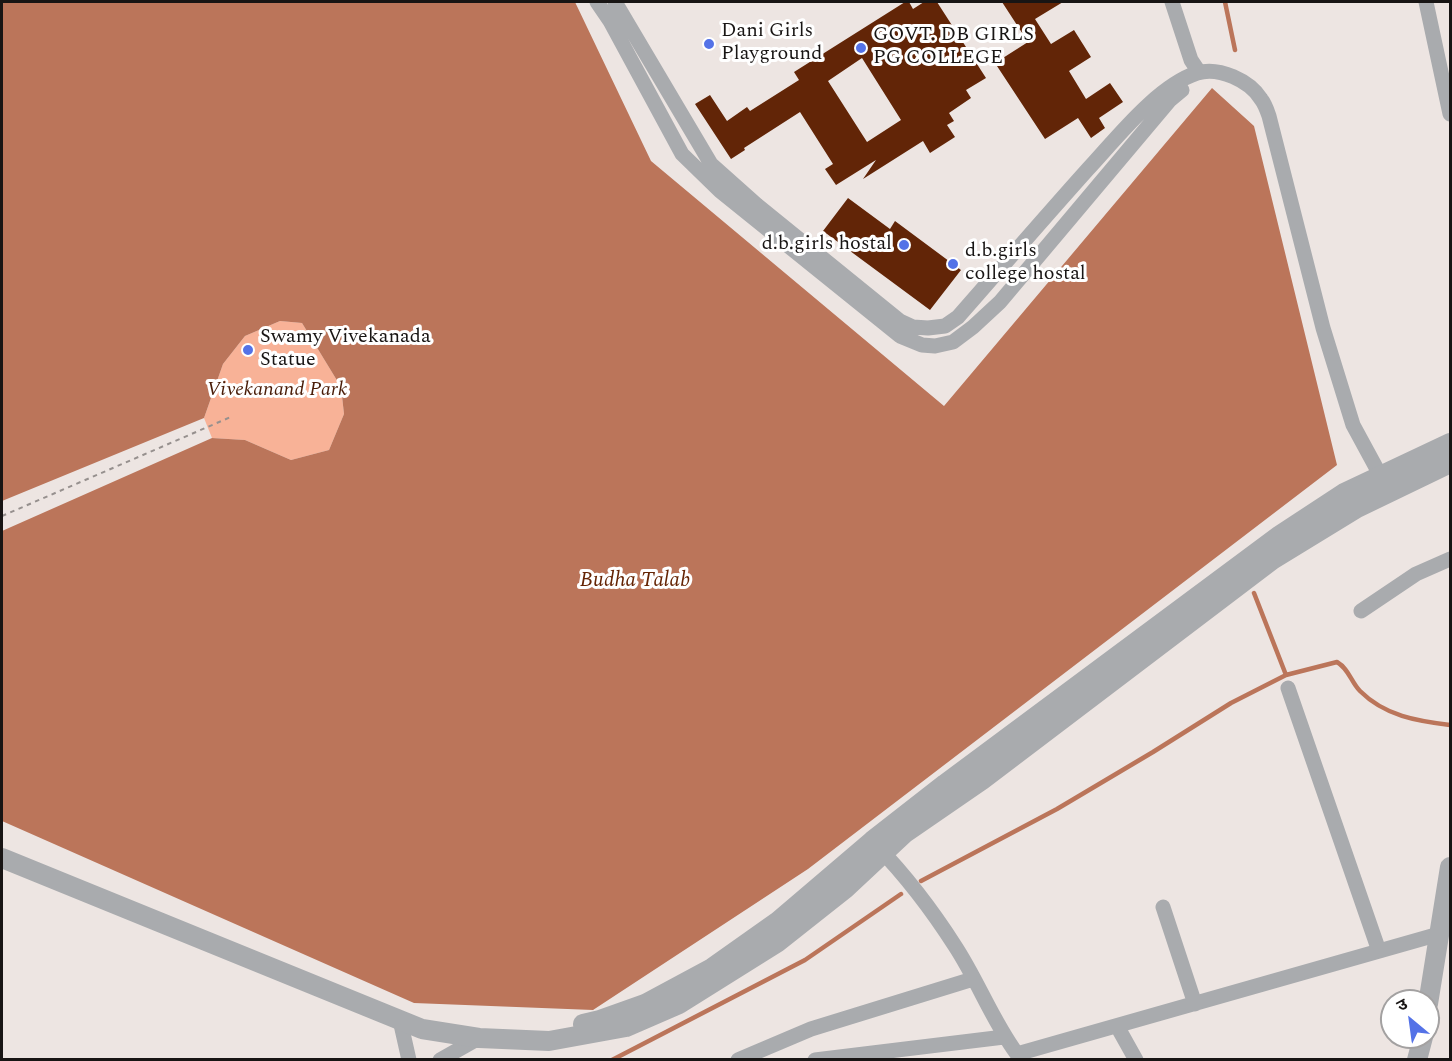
<!DOCTYPE html>
<html>
<head>
<meta charset="utf-8">
<style>
  body { margin:0 }
  #map { position:relative; width:1452px; height:1061px; overflow:hidden; background:#ede5e2; font-family:Spectral,"Noto Sans Devanagari",serif }
  canvas { display:block }
  .frame { position:absolute; inset:0; border:3px solid #181514; pointer-events:none }
  .north { position:absolute; left:1380px; top:989px; width:60px; height:60px; box-sizing:border-box; background:#fff; border:2px solid #a3a1a1; border-radius:50%; rotate:331deg; font-size:16px; font-weight:700; line-height:24px; text-align:center; color:#181514 }
  .north::after { content:''; display:block; margin:auto; width:21px; height:27px; background:#5472e7; clip-path:polygon(50% 0,100% 100%,50% 72%,0 100%) }
</style>
</head>
<body>
<div id="map">
<canvas width="1452" height="1061"></canvas>
<div class="frame"></div>
<div class="north">उ</div>
</div>
<script>
const ctx = document.querySelector('canvas').getContext('2d');
ctx.lineJoin = 'round';
function fillPath(path, color) {
  ctx.fillStyle = color;
  ctx.fill(path, 'evenodd');
}
function strokePath(path, color, width, dash) {
  ctx.strokeStyle = color;
  ctx.lineWidth = width;
  ctx.lineCap = dash ? 'butt' : 'round';
  ctx.setLineDash(dash || []);
  ctx.stroke(path);
}
function drawText(font, color, halo, rows, align = 'center') {
  ctx.font = font + ' Spectral,serif';
  ctx.lineWidth = 6;
  ctx.setLineDash([]);
  ctx.textBaseline = 'middle';
  ctx.strokeStyle = halo;
  ctx.fillStyle = color;
  for (const [text, x, y, turn = 0] of rows) {
    ctx.save();
    ctx.translate(x, y);
    ctx.rotate((+turn || 0) * Math.PI / 180);
    ctx.textAlign = isNaN(turn) ? turn : align;
    if (halo) ctx.strokeText(text, 0, 0);
    ctx.fillText(text, 0, 0);
    ctx.restore();
  }
}
fillPath(new Path2D(`
  M280 321 302 323 341 387 344 414 329 450 291 460 245 440 212 438 204 418 223 364 245 336Z`), '#f8b297');
fillPath(new Path2D(`
  M2 2H575L651 161 944 406 1212 88 1254 126 1337 465 808 869 593 1010 414 1003 2 821V531L212 438 245 440 291 460 329 450 344 414 341 387 302 323 280 321 245 336 223 364 204 418 2 501Z`), '#bb755a');
strokePath(new Path2D(`
  M1225 2 1235 50
  M1254 593 1286 675
  M921 881 1057 809 1153 752 1231 703 1286 675 1337 662C1349 669 1351 682 1360 691 1385 716 1417 721 1450 725
  M612 1060 805 960 901 894`), '#bb755a', 4.5);
fillPath(new Path2D(`
  M905 2H909L913 9 924 2H937L986 78 966 90 971 98 949 113 954 121 947 125 955 137 930 153 923 141 863 179 876 160 836 185 825 169 833 164 800 112 744 148 745 150 731 159 695 104 710 95 727 121 747 107 750 111 799 80 794 72ZM862 58 901 120 867 142 828 81Z
  M1002 2H1063L1035 19 1051 44 1074 30 1091 57 1069 71 1086 99 1110 83 1123 102 1099 118 1105 128 1091 138 1078 118 1045 139 995 63 1028 42Z
  M848 198 890 229 895 221 961 270 930 310 823 231Z`), '#622507');
strokePath(new Path2D(`
  M2 516 233 416`), '#96908e', 2, [4.5, 4.5]);
strokePath(new Path2D(`
  M597 2 610 21 682 154 720 191 900 336 922 345 935 346 953 342 973 327 1000 302 1170 100 1182 90
  M615 2 711 164 757 205 900 321 913 327 928 328 945 326 958 317C1001 268 1044 218 1088 169 1116 139 1157 86 1197 73 1219 66 1250 81 1261 99 1265 104 1267 110 1269 116L1323 328 1353 425 1385 484
  M1172 2 1191 60 1199 72
  M1426 2 1450 114
  M1361 611 1416 574 1450 559
  M1288 688 1379 951
  M876 845C906 876 932 910 955 946 978 981 992 1020 1017 1054L1439 934
  M1163 907 1195 1004
  M400 1020 409 1060
  M1117 1026 1136 1060
  M440 1060 479 1038
  M738 1060 811 1029 973 979
  M815 1060 1004 1037`), '#a9abae', 15);
strokePath(new Path2D(`
  M2 858 422 1029 479 1038 549 1041 626 1027 679 1004 778 942 845 889 905 833 982 780 1272 560 1357 508 1450 463
  M1428 1004 1450 867
  M583 1024 600 1020 645 1004 712 968 777 922 872 841 945 784 1280 535 1344 493 1450 443
  M1417 1060 1423 1037`), '#a9abae', 20);
for (const [x, y, r, color] of [
  [709,44,6,"#5472e7"],
  [861,48,6,"#5472e7"],
  [904,245,6,"#5472e7"],
  [953,264,6,"#5472e7"],
  [248,350,6,"#5472e7"]
]) {
  const dot = new Path2D();
  dot.arc(x, y, r, 0, 2 * Math.PI);
  ctx.fillStyle = color;
  ctx.fill(dot);
  strokePath(dot, '#fff', 2);
}
drawText('20px', '#181514', '#fff', [
  ["Dani Girls",721,32],
  ["Playground",721,55],
  ["GOVT. DB GIRLS",873,36],
  ["PG COLLEGE",873,59],
  ["d.b.girls hostal",892,245,"right"],
  ["d.b.girls",965,252],
  ["college hostal",965,275],
  ["Swamy Vivekanada",260,338],
  ["Statue",260,361]
], 'left');
drawText('italic 20px', '#491c07', '#fff', [
  ["Vivekanand Park",277,391]
]);
drawText('italic 21px', '#652404', '#fff', [
  ["Budha Talab",635,582]
]);
</script>
</body>
</html>
